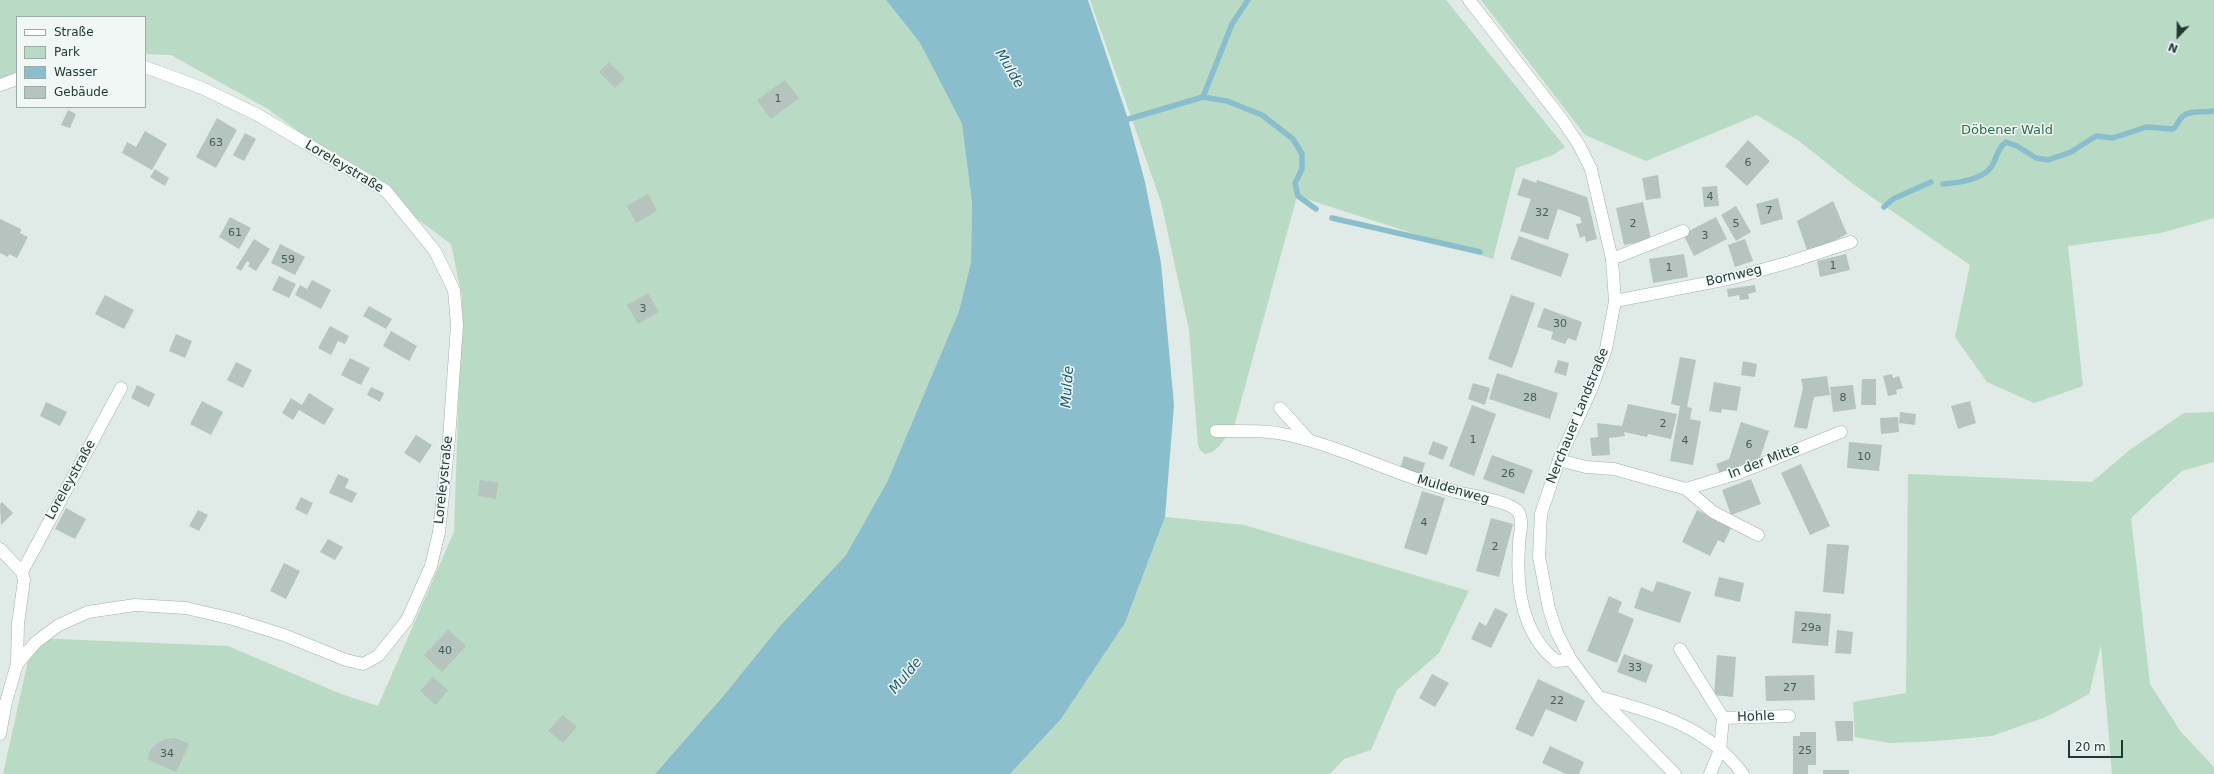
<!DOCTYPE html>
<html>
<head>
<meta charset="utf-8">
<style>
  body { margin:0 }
  #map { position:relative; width:2214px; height:774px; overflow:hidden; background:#e0eae6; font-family:"DejaVu Sans",sans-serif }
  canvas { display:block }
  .legend { position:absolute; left:16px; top:16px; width:130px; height:92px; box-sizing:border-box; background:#f0f7f4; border:1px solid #9daba7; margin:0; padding:5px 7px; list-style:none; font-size:12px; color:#213934 }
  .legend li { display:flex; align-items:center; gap:8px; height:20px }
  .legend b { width:20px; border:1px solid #9daba7 }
  .north { position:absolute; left:2158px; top:16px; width:40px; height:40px; -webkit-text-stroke:3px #f0f7f4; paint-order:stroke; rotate:202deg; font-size:11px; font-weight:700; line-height:16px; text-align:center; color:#213934 }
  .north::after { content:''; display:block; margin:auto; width:14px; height:18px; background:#213934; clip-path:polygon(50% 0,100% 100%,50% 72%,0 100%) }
  .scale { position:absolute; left:2068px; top:740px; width:55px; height:18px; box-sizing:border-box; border:2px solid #213934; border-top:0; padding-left:5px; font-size:12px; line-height:14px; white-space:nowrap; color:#213934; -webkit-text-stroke:3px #f0f7f4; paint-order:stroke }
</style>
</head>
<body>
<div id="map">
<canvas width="2214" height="774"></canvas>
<ul class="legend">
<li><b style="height:5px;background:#fff"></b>Straße</li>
<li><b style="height:11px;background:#b9dac4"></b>Park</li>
<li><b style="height:11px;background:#8abecc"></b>Wasser</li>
<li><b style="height:11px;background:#b5c4bf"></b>Gebäude</li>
</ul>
<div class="north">N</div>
<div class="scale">20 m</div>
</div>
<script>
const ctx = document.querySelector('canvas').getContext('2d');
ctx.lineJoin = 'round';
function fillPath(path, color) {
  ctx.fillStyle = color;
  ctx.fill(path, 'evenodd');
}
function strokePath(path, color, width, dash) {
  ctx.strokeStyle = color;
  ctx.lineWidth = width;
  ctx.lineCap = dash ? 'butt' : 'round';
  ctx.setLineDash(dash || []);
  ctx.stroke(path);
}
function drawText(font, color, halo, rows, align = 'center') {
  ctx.font = font + ' "DejaVu Sans",sans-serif';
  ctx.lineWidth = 3;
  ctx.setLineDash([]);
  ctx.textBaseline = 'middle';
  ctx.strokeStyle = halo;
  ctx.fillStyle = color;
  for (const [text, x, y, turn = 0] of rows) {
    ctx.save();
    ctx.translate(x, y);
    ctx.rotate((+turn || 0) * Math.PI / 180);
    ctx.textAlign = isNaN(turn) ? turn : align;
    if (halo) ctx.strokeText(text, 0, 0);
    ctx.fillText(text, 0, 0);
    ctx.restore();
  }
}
fillPath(new Path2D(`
  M0 0H886L920 43 962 124 972 203 971 262 959 311 887 482 846 555 779 627 725 694 655 774H3L33 638 228 646 341 694 378 706 454 532 462 297 451 244 268 109 171 55 145 54V17H17V72L0 79Z
  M1090 0H1446L1565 147 1553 155 1516 168 1493 259 1297 196 1235 423C1227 434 1219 453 1205 454L1200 450 1198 445 1189 330 1161 202Z
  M1481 0H2214V218L2161 233 2068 246 2083 386 2034 403 1987 382 1955 337 1970 265 1853 184 1799 141 1757 115 1646 161 1585 135Z
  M2214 412V462L2182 471 2131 518 2150 684 2181 732 2214 767V774H2112L2101 645 2089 694 2046 717 1992 736 1936 741 1889 743 1855 737 1853 702 1906 693 1908 474 2092 482 2131 449 2184 413Z
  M1165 517 1244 525 1469 591 1439 653 1397 690 1371 750 1344 759 1330 774H1010L1061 719 1125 623Z`), '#b9dac4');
fillPath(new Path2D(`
  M886 0H1088L1128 119 1145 182 1161 263 1174 405 1165 517 1125 623 1061 719 1010 774H655L725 694 779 627 846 555 887 482 959 311 971 262 972 203 962 124 920 43Z`), '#8abecc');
strokePath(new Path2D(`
  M1203 97 1227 101 1262 115 1293 139 1302 154V169L1295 183 1298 196 1316 209
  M1122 121 1203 97 1232 24 1248 0
  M1943 184C1957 183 1983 180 1992 166 1997 157 1997 149 2006 142L2017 146 2036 158 2048 160 2071 152 2096 136 2113 138 2146 127 2173 129C2178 125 2178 120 2183 116 2190 110 2205 113 2214 111
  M1884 207 1893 199 1931 182
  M1332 218 1480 252`), '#8abecc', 5.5);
fillPath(new Path2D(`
  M609 62 625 78 615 88 599 72Z
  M785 80 799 98 771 119 757 100Z
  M68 110 76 114 70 128 61 125Z
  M217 118 237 130 216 168 196 157Z
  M145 131 167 144 152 170 122 153 127 142 136 147Z
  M245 133 256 139 244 161 233 155Z
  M1748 140 1770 161 1747 186 1725 166Z
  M155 169 169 178 165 186 150 177Z
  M1658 175 1661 198 1646 200 1642 178Z
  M1523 178 1536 183 1537 180 1587 197 1597 239 1586 242 1585 236 1580 238 1576 224 1582 223 1580 217 1558 209 1548 240 1520 231 1531 199 1517 195Z
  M1717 186 1719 206 1704 207 1702 187Z
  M648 194 657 211 636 223 627 206Z
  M1778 198 1783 219 1761 225 1756 204Z
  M1833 201 1847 234 1826 245 1807 250 1797 221Z
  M1643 202 1651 240 1624 245 1616 208Z
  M1736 206 1751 232 1736 241 1721 215Z
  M230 217 251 228 239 249 219 237Z
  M1716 217 1727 239 1694 256 1683 234Z
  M0 219 21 229 20 233 28 237 17 258 9 254 8 257 0 253Z
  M1519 236 1569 254 1561 277 1510 259Z
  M254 239 270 249 256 271 248 266 250 263 247 261 241 271 236 268Z
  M1745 239 1753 261 1735 267 1728 245Z
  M280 244 305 257 295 275 271 263Z
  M1684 254 1688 277 1653 283 1649 259Z
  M1846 254 1850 270 1820 277 1817 261Z
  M279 276 296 284 289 298 272 290Z
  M312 280 331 290 321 309 295 295 300 285 307 289Z
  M1755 285 1756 292 1748 294 1749 299 1740 300 1739 295 1728 297 1727 289Z
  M648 293 659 312 638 324 627 305Z
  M105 295 134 310 124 329 95 314Z
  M1511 295 1535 303 1512 368 1488 359Z
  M369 306 392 319 386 329 363 316Z
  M1544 308 1582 322 1576 341 1568 338 1565 344 1551 339 1553 332 1537 327Z
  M330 326 349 336 345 344 338 341 331 355 318 348Z
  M391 331 417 346 409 361 383 346Z
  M176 334 192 341 185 358 169 351Z
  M1680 357 1696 360 1687 407 1692 408 1690 419 1701 421 1693 465 1670 461 1680 406 1671 404Z
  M350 358 370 368 361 385 341 375Z
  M1558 360 1569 363 1566 376 1554 372Z
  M1743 361 1757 364 1755 377 1741 375Z
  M236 362 252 370 243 388 227 380Z
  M1497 373 1558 393 1550 419 1489 399Z
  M1892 374 1893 378 1899 376 1903 388 1896 390 1897 394 1888 396 1883 376Z
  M1827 376 1830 395 1814 397 1807 429 1794 427 1803 388 1801 379Z
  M1862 379H1876V405H1861Z
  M1714 382 1741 387 1737 411 1722 409 1721 413 1709 411Z
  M1473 383 1490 388 1485 405 1468 399Z
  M137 385 155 394 149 407 131 398Z
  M1853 385 1856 409 1833 412 1830 387Z
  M371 387 384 393 380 402 367 395Z
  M309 393 334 409 324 425 299 410 293 420 282 413 291 398 302 405Z
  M202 401 223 412 211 435 190 424Z
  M1970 401 1976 423 1958 429 1951 406Z
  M46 402 67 412 60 426 40 416Z
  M1628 404 1677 414 1671 439 1648 434 1647 437 1624 432 1625 436 1609 438 1610 455 1592 456 1590 438 1598 437 1597 423 1622 426Z
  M1472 405 1496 414 1474 476 1449 466Z
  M1900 412 1916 414 1915 425 1899 423Z
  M1898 417 1899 432 1881 434 1880 418Z
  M1741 422 1769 431 1759 461 1721 476 1716 464 1729 459Z
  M416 435 432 445 420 463 404 453Z
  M1433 441 1448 447 1443 460 1428 454Z
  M1849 442 1882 445 1879 471 1847 468Z
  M1492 455 1533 470 1524 494 1483 479Z
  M1404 456 1425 463 1421 476 1400 469Z
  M1801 464 1830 526 1810 535 1781 473Z
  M338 474 349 479 345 488 357 493 352 503 329 493Z
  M1751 479 1761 504 1731 515 1722 490Z
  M480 480 498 482 496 499 478 496Z
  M1422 491 1445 498 1427 555 1404 548Z
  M301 497 313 503 307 515 295 509Z
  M2 502 13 513 1 525 0 504Z
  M66 508 86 519 75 539 55 529Z
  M198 510 208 515 199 531 189 526Z
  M1697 510 1732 526 1724 543 1718 540 1710 556 1682 542Z
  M1491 518 1513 524 1499 577 1476 571Z
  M328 539 343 547 335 560 320 552Z
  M1827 544 1849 545 1844 594 1823 592Z
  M284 563 300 571 286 599 270 591Z
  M1719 577 1744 583 1740 602 1714 596Z
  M1657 581 1691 592 1680 623 1634 608 1641 587 1653 592Z
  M1609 596 1622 602 1618 612 1634 619 1617 663 1587 651Z
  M1495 608 1508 614 1491 648 1471 639 1479 622 1486 626Z
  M1795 611 1831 614 1828 646 1792 643Z
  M448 630 466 646 442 672 424 655Z
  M1837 630 1853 632 1851 654 1835 653Z
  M1624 654 1653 665 1646 683 1617 672Z
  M1717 655 1736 657 1733 697 1714 695Z
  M1432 674 1449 683 1435 707 1419 698Z
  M1814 675 1815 700 1766 701 1765 676Z
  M433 677 448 690 436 705 420 691Z
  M1538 679 1585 701 1576 722 1546 709 1533 737 1515 729Z
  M563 715 577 727 563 743 548 731Z
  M1835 721H1853V741H1837Z
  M1800 732H1816V765H1808V774H1793V736H1800Z
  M176 738 189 744 176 772 147 759 151 749 158 743 165 739Z
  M1550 746 1584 762 1579 774H1566L1542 763Z
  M1823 770H1849V774H1823Z`), '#b5c4bf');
const street = new Path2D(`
  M0 85 17 79
  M1612 259 1683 231
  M1615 301 1733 278 1790 262 1851 242
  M1280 408 1309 440
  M1216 431C1240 431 1265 430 1288 435 1346 448 1400 477 1457 492 1470 495 1514 502 1519 513 1524 523 1519 534 1519 545 1516 587 1521 633 1556 661L1571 660
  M1559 460 1586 467 1614 469 1686 489 1739 473 1841 432
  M1686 489 1713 512 1758 535
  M0 549 22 572 24 580 18 624 17 664 6 702 0 734
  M22 572 121 388
  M1680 649 1723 718 1720 750 1710 774
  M17 664 36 642 59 625 88 612 135 605 186 608 233 619 284 635 346 660 363 664 378 656 407 620 431 566 439 532 449 439 457 325 454 290 435 251 386 191 258 115 202 88 145 67
  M1599 697C1655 713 1706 725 1743 774
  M1723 718 1789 716`);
const secondary = new Path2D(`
  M1469 0 1563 121 1579 145 1591 169 1612 259 1615 301 1606 349 1591 390 1559 460 1541 514 1539 557 1549 609 1557 633 1571 660 1599 697 1675 774`);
strokePath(street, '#a3b1ad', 13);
strokePath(secondary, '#9fb5ae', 13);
strokePath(street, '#fff', 12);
strokePath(secondary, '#fff', 12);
drawText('11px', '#465c57', null, [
  ["1",778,99],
  ["63",216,143],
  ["6",1748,163],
  ["4",1710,197],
  ["7",1769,211],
  ["32",1542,213],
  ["2",1633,224],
  ["5",1736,224],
  ["61",235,233],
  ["3",1705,236],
  ["59",288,260],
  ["1",1833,266],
  ["1",1669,268],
  ["3",643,309],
  ["30",1560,324],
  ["28",1530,398],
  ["8",1843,398],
  ["2",1663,424],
  ["1",1473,440],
  ["4",1685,441],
  ["6",1749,445],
  ["10",1864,457],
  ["26",1508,474],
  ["4",1424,523],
  ["2",1495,547],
  ["29a",1811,628],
  ["40",445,651],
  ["33",1635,668],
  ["27",1790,688],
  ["22",1557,701],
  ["25",1805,751],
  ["34",167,754]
]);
drawText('13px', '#2e6d4a', '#f0f7f4', [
  ["Döbener Wald",2007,131]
]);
drawText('13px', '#213934', '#f0f7f4', [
  ["Loreleystraße",344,167,31],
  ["Bornweg",1734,276,-13],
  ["Nerchauer Landstraße",1578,416,-68],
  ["In der Mitte",1764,462,-21],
  ["Loreleystraße",71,480,-61],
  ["Loreleystraße",444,480,-84],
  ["Muldenweg",1453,490,16],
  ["Hohle",1756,717,-2]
]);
drawText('italic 14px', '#1f5e71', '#f0f7f4', [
  ["Mulde",1009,69,59],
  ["Mulde",1068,387,-86],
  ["Mulde",906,676,-50]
]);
</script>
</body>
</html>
